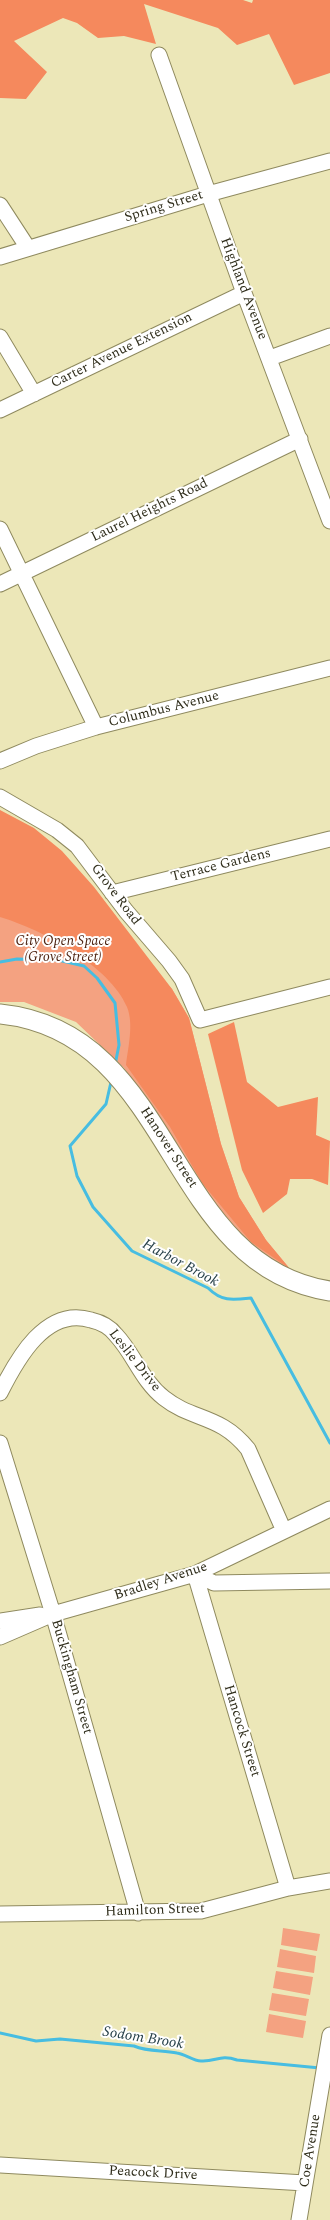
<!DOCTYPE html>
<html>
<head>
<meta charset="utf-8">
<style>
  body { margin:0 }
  canvas { display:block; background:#ece7b8 }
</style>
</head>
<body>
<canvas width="330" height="2220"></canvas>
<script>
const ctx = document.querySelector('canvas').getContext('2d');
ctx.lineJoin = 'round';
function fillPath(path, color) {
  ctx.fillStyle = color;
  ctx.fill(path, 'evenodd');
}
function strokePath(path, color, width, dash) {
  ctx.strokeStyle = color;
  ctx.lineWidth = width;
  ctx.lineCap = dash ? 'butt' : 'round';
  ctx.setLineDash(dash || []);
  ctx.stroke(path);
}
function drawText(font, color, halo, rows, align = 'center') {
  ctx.font = font + ' Spectral,serif';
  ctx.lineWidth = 4;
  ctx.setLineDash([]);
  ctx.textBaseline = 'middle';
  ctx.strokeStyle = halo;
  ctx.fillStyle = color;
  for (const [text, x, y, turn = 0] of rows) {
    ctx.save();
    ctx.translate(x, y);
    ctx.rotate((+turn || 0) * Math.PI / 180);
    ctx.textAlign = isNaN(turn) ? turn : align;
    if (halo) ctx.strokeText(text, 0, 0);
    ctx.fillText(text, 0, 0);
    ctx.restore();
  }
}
fillPath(new Path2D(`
  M0 813 172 989 189 1018 221 1144 239 1197 266 1240 290 1269 288 1276 226 1227 124 1068 76 1022 24 1002H0Z
  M283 1928 320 1934 317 1951 281 1945Z
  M280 1949 316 1956 314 1973 277 1967Z
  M276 1971 313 1977 310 1995 273 1988Z
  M272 1993 309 1999 306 2016 269 2010Z
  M269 2014 306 2021 303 2038 266 2032Z`), '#f4a281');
fillPath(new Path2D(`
  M0 0H243L252 3 253 0H330V73L294 85 269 34 237 45 218 28 144 4 156 44 124 36 98 38 77 23 63 18 14 41 47 72 26 99 0 98Z
  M0 810 34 828 62 851 94 887 172 989 189 1018 221 1144 239 1197 266 1240 290 1269 251 1242 202 1183 170 1127 126 1065C128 1048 134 1024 127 1007 110 966 41 929 0 917Z
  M234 1022 247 1082 278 1107 318 1097 316 1135 330 1141 328 1185 312 1179H290L287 1194 263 1213 242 1170 208 1034Z`), '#f5895d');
strokePath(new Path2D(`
  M0 962 17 959 58 960 84 966 97 978 115 1003 119 1045 115 1065
  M111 1082 106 1104 70 1146 77 1176 93 1207 132 1251 208 1288C222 1302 233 1300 251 1298L330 1443
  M0 2033 36 2041 60 2039 134 2046C148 2052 162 2050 177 2053 185 2054 193 2061 201 2061 216 2062 220 2054 237 2060L320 2068`), '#47bde1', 3);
const minor = new Path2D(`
  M159 55 244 293 330 521
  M0 205 28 248
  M0 257 208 194 330 161
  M0 337 34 394
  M270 358 330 336
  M0 410 244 293
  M0 529 96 727
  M0 584 300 439
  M0 761 36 746 96 727 330 668
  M0 797 57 830 77 846 126 911 169 961 182 979 200 1020 330 987
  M112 893 330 839
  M0 1393C17 1359 46 1306 91 1320 100 1322 110 1327 116 1335 134 1354 142 1381 164 1398 193 1421 220 1414 248 1449L284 1531
  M0 1443 53 1614 138 1913
  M195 1574 288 1888
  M195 1574 214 1583 330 1581
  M0 1621 40 1615
  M0 1637 53 1614 195 1574 330 1509
  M0 1914 201 1911 288 1888 330 1881
  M0 2165 305 2183
  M299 2220 330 2035`);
const major = new Path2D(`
  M0 1014C177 1032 163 1265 330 1291`);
strokePath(minor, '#8f8a5f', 17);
strokePath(major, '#8f8a5f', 21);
strokePath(minor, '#fff', 15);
strokePath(major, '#fff', 19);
drawText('14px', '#2f2d1b', '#fff', [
  ["Spring Street",164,207,-17],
  ["Highland Avenue",243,289,69],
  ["Carter Avenue Extension",122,351,-26],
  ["Laurel Heights Road",150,511,-26],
  ["Columbus Avenue",164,710,-14],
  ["Terrace Gardens",221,866,-14],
  ["Grove Road",115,895,53],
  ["Hanover Street",168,1148,57],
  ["Leslie Drive",134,1361,52],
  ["Bradley Avenue",161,1582,-18],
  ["Buckingham Street",71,1677,74],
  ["Hancock Street",241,1731,73],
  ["Hamilton Street",155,1911,-2],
  ["Coe Avenue",311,2151,-81],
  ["Peacock Drive",153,2174,3]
]);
drawText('italic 14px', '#4e2412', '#fff', [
  ["City Open Space",63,942],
  ["(Grove Street)",63,958]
]);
drawText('italic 15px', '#274049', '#fff', [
  ["Harbor Brook",180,1264,28],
  ["Sodom Brook",143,2039,9]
]);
</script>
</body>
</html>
